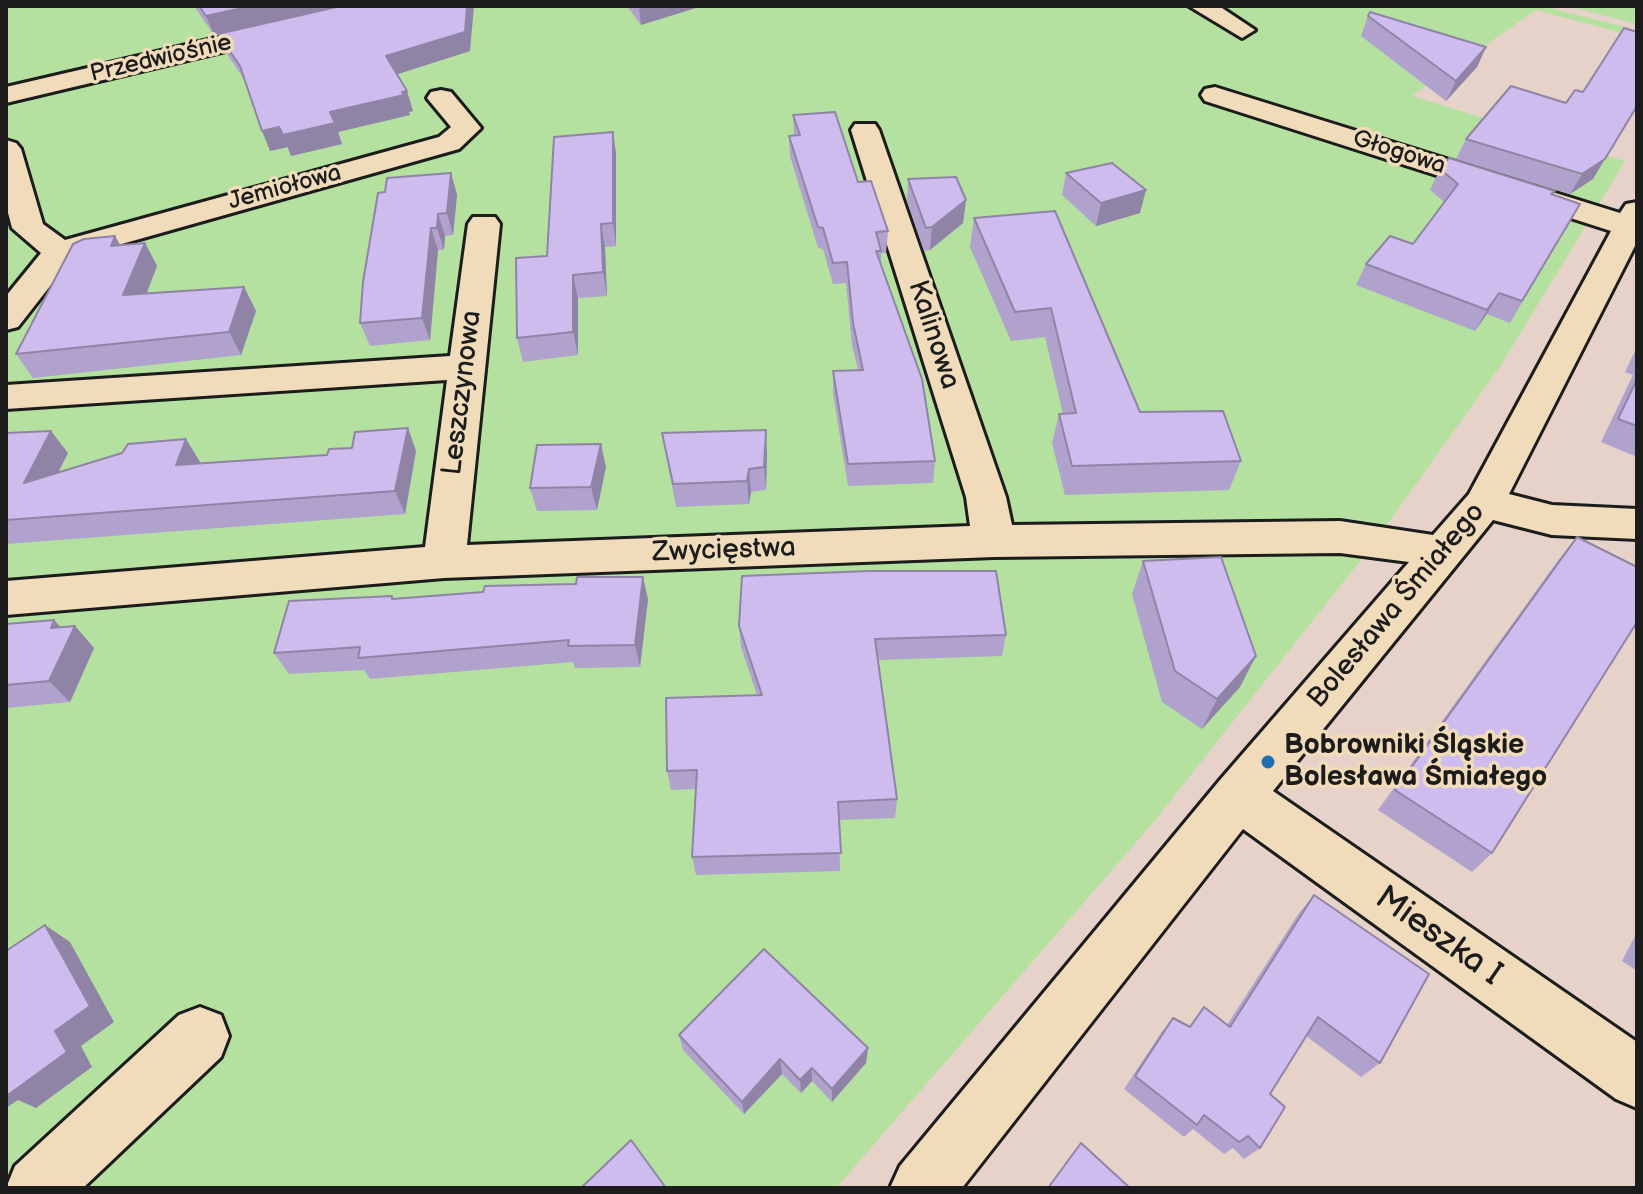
<!DOCTYPE html>
<html>
<head>
<meta charset="utf-8">
<style>
  body { margin:0 }
  #map { position:relative; width:1643px; height:1194px; overflow:hidden; background:#e6d2c9; font-family:"Balsamiq Sans",sans-serif }
  canvas { display:block }
  .frame { position:absolute; inset:0; border:8px solid #1c1c1c; pointer-events:none }
</style>
</head>
<body>
<div id="map">
<canvas width="1643" height="1194"></canvas>
<div class="frame"></div>
</div>
<script>
const ctx = document.querySelector('canvas').getContext('2d');
ctx.lineJoin = 'round';
function fillPath(path, color) {
  ctx.fillStyle = color;
  ctx.fill(path, 'evenodd');
}
function strokePath(path, color, width, dash) {
  ctx.strokeStyle = color;
  ctx.lineWidth = width;
  ctx.lineCap = dash ? 'butt' : 'round';
  ctx.setLineDash(dash || []);
  ctx.stroke(path);
}
function drawText(font, color, halo, rows, align = 'center') {
  ctx.font = font + ' "Balsamiq Sans",sans-serif';
  ctx.lineWidth = 7;
  ctx.setLineDash([]);
  ctx.textBaseline = 'middle';
  ctx.strokeStyle = halo;
  ctx.fillStyle = color;
  for (const [text, x, y, turn = 0] of rows) {
    ctx.save();
    ctx.translate(x, y);
    ctx.rotate((+turn || 0) * Math.PI / 180);
    ctx.textAlign = isNaN(turn) ? turn : align;
    if (halo) ctx.strokeText(text, 0, 0);
    ctx.fillText(text, 0, 0);
    ctx.restore();
  }
}
fillPath(new Path2D(`
  M6 6H1542L1637 30V37L1536 10 1412 96 1625 161 1503 362 1371 547 1152 824 836 1188H6Z
  M1567 6H1637V24Z`), '#b4e19f');
const minor = new Path2D(`
  M354 6H398L386 13 6 103V87Z
  M1189 6H1219L1255 30 1242 38Z
  M1215 87 1620 213 1626 204 1637 202V242L1509 494 1552 505 1637 509V539L1552 535 1493 520 1273 791 1637 1042V1108L1616 1099 1243 829 962 1188H890L900 1166 1220 780 1409 562 1340 553 994 557 444 578 6 615V581L425 547 447 380 6 409V385L450 356 468 224 473 217H495L500 224 467 545 970 526 966 497 851 130 855 124H875L879 130 1006 497 1012 525 1340 521 1433 535 1469 494 1611 231 1205 101 1201 95 1205 89Z
  M441 90 451 92 481 128 459 149 72 258 18 327 6 330V296L41 253 12 228 6 205V140L16 143 21 149 43 224 65 240 439 137 451 127 427 98 431 92Z
  M200 1007 221 1015 229 1036 221 1057 83 1188H6L15 1166 179 1015Z`);
strokePath(minor, '#1c1c1c', 6);
fillPath(minor, '#f0dbba');
fillPath(new Path2D(`
  M194 6H341L470 51 397 74 413 111 409 112 410 115 338 132 342 144 291 156 288 147 270 151 245 81 227 54 219 34 214 35Z
  M627 6H702L641 25Z
  M1368 16 1486 47 1477 67 1446 101 1361 36Z
  M793 115 858 182 888 231 886 253H881V265L935 461 933 483 848 486 833 393V371L858 370 852 345 846 283 833 284 823 249 818 248 790 156 789 136 794 135Z
  M613 132 616 154V246L605 247 607 296 578 298V355L523 362 517 338 547 256Z
  M1466 139 1593 179 1570 194 1456 159Z
  M1440 169 1555 191 1553 195 1580 204 1510 323 1487 314 1475 331 1356 285 1366 264 1413 244 1444 202 1430 190Z
  M451 173 457 195 453 235 445 236 444 250H438L430 340 370 346 360 323 385 192Z
  M1066 173 1140 213 1096 226 1062 195Z
  M908 179 966 200 963 223 930 250 924 251 907 201Z
  M974 218 1140 412 1241 461 1229 490 1065 495 1052 443 1059 414H1063L1045 337 1011 341 970 247Z
  M115 236 120 245 145 243 157 266 147 293 244 287 256 311 241 355 33 378 16 354Z
  M1637 347V457L1601 442 1633 375 1625 372Z
  M408 428 416 451 405 514 6 544V433L68 453 58 472 186 439 200 462V463L327 455Z
  M662 433 767 454 766 490 751 492 749 504 676 507Z
  M606 467 597 510 537 511 530 488Z
  M1577 537 1492 853 1472 872 1378 810 1559 559Z
  M1143 561 1240 687 1202 729 1162 702 1132 594Z
  M394 599H648L640 667 575 668 573 662 370 679 364 670 289 674 274 653Z
  M54 620 60 627 75 626 94 648 70 702 6 708V624Z
  M739 626 1006 635 1002 656 878 660 897 799 895 818 839 820 840 871 696 875 692 857 696 789 671 790 667 771 757 695 741 647Z
  M1314 895 1380 1063 1361 1077 1306 1036 1270 1094 1260 1148 1244 1159 1233 1148 1224 1154 1193 1129 1184 1137 1124 1089 1161 1033 1173 1018 1189 1027 1204 1007 1227 1025 1299 913Z
  M1637 932V971L1622 961Z
  M679 1035 868 1048 866 1063 832 1102 812 1081 801 1093 782 1074 744 1114 683 1050Z`), '#b0a2cc');
fillPath(new Path2D(`
  M251 6H341L214 35 206 16Z
  M467 6H474L470 51 392 76 386 56Z
  M649 6H702L641 25 639 9Z
  M1486 47 1477 67 1446 101 1456 81Z
  M407 91 413 111 409 112 410 115 338 132 342 144 291 156 283 135 330 112Z
  M1637 106 1593 179 1570 194 1582 174Z
  M279 127 288 147 270 151 262 131Z
  M613 132 616 154V246L613 223Z
  M451 173 457 195 453 235 447 213Z
  M1146 190 1140 213 1096 226 1101 203Z
  M966 200 963 223 930 250 932 227Z
  M438 214 445 236 444 250 437 228Z
  M601 224 605 247 607 296 603 272Z
  M431 228 438 250 430 340 422 318Z
  M115 236 128 259 111 246Z
  M145 243 157 266 137 318 123 295Z
  M573 275 578 298V355L573 332Z
  M244 287 256 311 241 355 229 332Z
  M1499 293 1487 314 1475 331 1487 310Z
  M408 428 416 451 405 514 395 491Z
  M766 430 767 454 766 490 764 467Z
  M51 431 68 453 42 505 24 483Z
  M186 439 200 462 190 487 176 465Z
  M601 444 606 467 597 510 591 487Z
  M749 469 751 492 749 504 747 481Z
  M643 577 648 599 640 667 635 645Z
  M54 620 70 637 75 626 94 648 70 702 49 681 51 628Z
  M1256 656 1240 687 1202 729 1217 699Z
  M45 925 70 942 114 1022 81 1046 92 1067 36 1108 18 1100 6 1108V1082L55 1031Z
  M868 1048 866 1063 832 1102V1089Z
  M780 1059 782 1074 744 1114 742 1102Z
  M812 1068V1081L801 1093 800 1080Z`), '#9084a6');
const building = new Path2D(`
  M199 6H251L206 16Z
  M341 6H467L465 32 386 56 407 91 402 92 404 95 330 112 335 123 283 135 279 127 262 131 240 66 218 34Z
  M1370 12 1486 47 1456 81 1368 16Z
  M1624 28 1637 32V106L1605 159 1582 174 1466 139 1511 86 1566 103 1575 90 1583 92Z
  M835 112 858 182 871 181 888 231 876 232 881 251H876L922 379 935 461 848 464 833 371 863 370 853 323 847 262 833 263 823 228 818 227 789 136 800 135 793 115Z
  M613 132V223L601 224 603 272 573 275V332L517 338 516 258 547 256 554 137Z
  M1449 158 1555 191 1551 194 1580 204 1522 301 1499 293 1487 310 1366 264 1390 236 1413 244 1458 184 1440 169Z
  M1112 163 1146 190 1101 203 1066 173Z
  M451 173 447 213 438 214 437 228H431L422 318 360 323 363 282 378 193 385 192 387 178Z
  M956 177 966 200 932 227 926 228 908 179Z
  M1055 211 1140 412 1223 411 1241 461 1072 466 1059 414 1076 413 1051 308 1015 312 974 218Z
  M115 236 111 246 145 243 123 295 244 287 229 332 16 354 73 244 84 239Z
  M1637 379V426L1618 419Z
  M408 428 395 491 6 520V433L51 431 24 483 122 453 128 444 186 439 176 465 327 455 329 449 352 448 355 432Z
  M766 430 764 467 749 469 747 481 673 484 662 433Z
  M601 444 591 487 530 488 537 445Z
  M1577 537 1637 567V622L1492 853 1395 790Z
  M1221 557 1256 656 1217 699 1175 671 1143 561Z
  M869 571H996L1006 635 875 639 897 799 838 802 841 853 692 857 697 770 667 771 666 698 762 695 739 626 742 576Z
  M577 577H643L635 645 568 646 569 640 358 658 360 647 274 653 289 601 392 596V599L483 592 485 586 576 584Z
  M54 620 51 628 75 626 49 681 6 685V624Z
  M1314 895 1429 974 1380 1063 1318 1017 1270 1094 1285 1107 1260 1148 1248 1136 1239 1142 1204 1115 1197 1125 1135 1076 1173 1018 1190 1027 1204 1007 1230 1027Z
  M45 925 90 1006 55 1031 67 1052 8 1095 6 1091V951Z
  M764 949 868 1048 832 1089 812 1068 800 1080 780 1059 742 1102 679 1035Z
  M631 1140 666 1188H581Z
  M1081 1143 1130 1188H1048Z`);
fillPath(building, '#cdbced');
strokePath(building, '#9084a6', 2);
for (const [x, y, r, color] of [
  [1268,762,8,"#1f6fb2"]
]) {
  const dot = new Path2D();
  dot.arc(x, y, r, 0, 2 * Math.PI);
  ctx.fillStyle = color;
  ctx.fill(dot);
  strokePath(dot, '#f0dbba', 3);
}
drawText('24px', '#1c1c1c', '#f0dbba', [
  ["Przedwiośnie",161,59,-13],
  ["Głogowa",1399,153,18],
  ["Jemiołowa",285,188,-15]
]);
drawText('28px', '#1c1c1c', '#f0dbba', [
  ["Kalinowa",933,335,72],
  ["Leszczynowa",463,393,-83],
  ["Zwycięstwa",724,551,-2],
  ["Bolesława Śmiałego",1397,606,-50]
]);
drawText('bold 28px', '#1c1c1c', '#f0dbba', [
  ["Bobrowniki Śląskie",1284,746],
  ["Bolesława Śmiałego",1284,778]
], 'left');
drawText('34px', '#1c1c1c', '#f0dbba', [
  ["Mieszka I",1438,937,35]
]);
</script>
</body>
</html>
